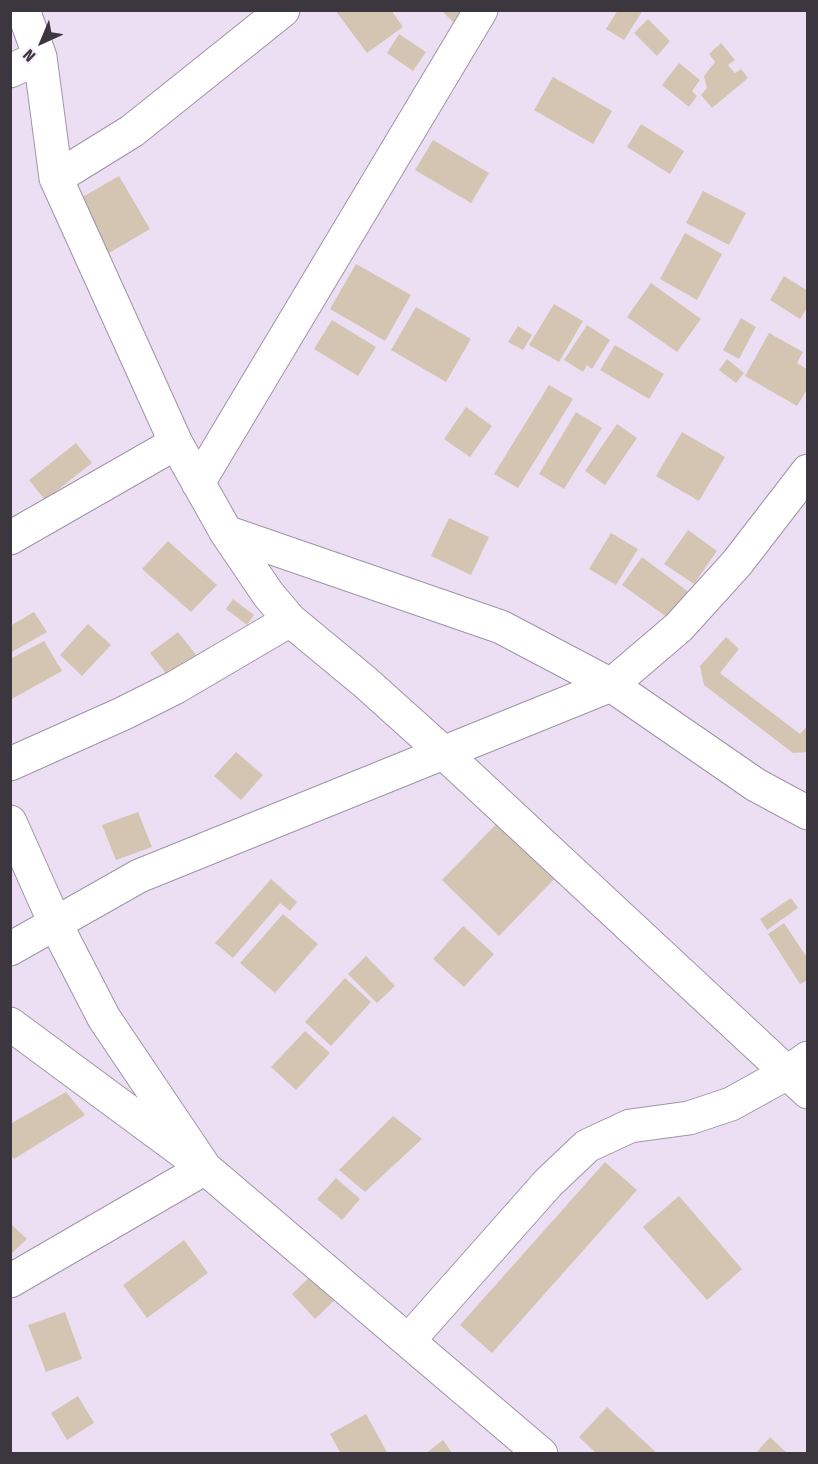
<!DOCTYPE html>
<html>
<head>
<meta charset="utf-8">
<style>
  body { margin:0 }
  #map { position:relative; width:818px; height:1464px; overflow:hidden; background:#ecdff4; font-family:"Fira Sans Condensed",sans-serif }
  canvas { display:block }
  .frame { position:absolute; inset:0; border:12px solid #3c373f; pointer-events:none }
  .north { position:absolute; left:12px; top:12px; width:60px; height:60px; -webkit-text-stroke:4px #f8edfe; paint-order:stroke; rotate:224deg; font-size:16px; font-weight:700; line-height:24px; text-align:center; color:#3c373f }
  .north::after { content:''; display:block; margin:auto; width:21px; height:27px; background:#3c373f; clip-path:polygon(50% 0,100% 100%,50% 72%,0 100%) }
</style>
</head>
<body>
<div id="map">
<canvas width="818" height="1464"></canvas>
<div class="frame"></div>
<div class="north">N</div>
</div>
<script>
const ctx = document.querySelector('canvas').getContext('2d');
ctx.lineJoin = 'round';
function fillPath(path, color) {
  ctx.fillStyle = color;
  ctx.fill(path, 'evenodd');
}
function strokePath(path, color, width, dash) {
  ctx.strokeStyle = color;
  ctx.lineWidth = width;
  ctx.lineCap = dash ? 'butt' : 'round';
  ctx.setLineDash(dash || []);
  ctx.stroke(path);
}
fillPath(new Path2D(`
  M335 10H391L403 27 367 53Z
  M441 10H466L457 26Z
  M618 10H643L624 40 606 29Z
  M648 19 670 41 657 56 634 33Z
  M399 34 426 52 413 71 387 53Z
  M721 43 735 60 728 65 735 73 741 69 748 78 712 108 701 95 707 88 704 76 715 62 709 54Z
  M679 63 700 80 692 91 697 96 689 107 662 85Z
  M553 77 612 111 593 144 534 110Z
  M641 124 684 151 670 174 627 147Z
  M433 140 489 173 471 203 415 170Z
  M119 176 150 229 109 253 79 199Z
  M703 191 746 213 729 245 686 223Z
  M685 233 722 254 697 300 660 279Z
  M356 264 411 295 385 341 330 309Z
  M784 276 808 291V306L800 319 770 300Z
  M651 283 701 319 677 352 627 317Z
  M554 304 583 321 559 362 529 345Z
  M416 307 471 339 446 382 391 350Z
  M741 318 756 327 739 359 723 350Z
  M332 320 376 347 358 376 314 349Z
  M587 325 610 340 592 369 587 365 583 372 564 360Z
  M518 326 532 335 523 350 508 342Z
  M769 333 803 352 797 363 808 370V388L797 406 745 376Z
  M615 345 664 374 649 399 600 370Z
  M727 359 744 373 736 383 719 370Z
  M549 385 573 399 518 488 494 474Z
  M466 407 492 426 470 457 444 439Z
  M576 412 602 428 564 489 539 474Z
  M617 424 637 438 605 485 585 471Z
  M682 432 725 457 699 501 656 476Z
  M76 443 92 463 45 500 29 480Z
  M449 518 489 537 471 575 431 556Z
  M688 530 717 551 694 584 664 564Z
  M611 533 638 549 616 585 589 569Z
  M168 541 217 585 191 612 142 569Z
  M642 557 690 593 671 620 622 585Z
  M233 599 254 615 247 625 226 609Z
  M34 612 47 632 10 653V626Z
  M88 624 111 645 82 676 60 655Z
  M178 632 201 661 169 677 150 653Z
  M726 637 739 649 720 673 800 734 808 725V752L793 753 704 685 700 666Z
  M44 641 62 671 10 700V659Z
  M236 752 263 775 241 800 214 776Z
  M138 812 152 847 116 860 102 825Z
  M503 817 560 873 499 936 442 880Z
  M271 879 297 902 290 911 280 903 233 958 215 943Z
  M791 898 798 908 767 930 760 919Z
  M283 914 318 944 275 993 240 963Z
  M784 923 808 959V980L800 984 768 934Z
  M463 926 494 954 464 987 433 959Z
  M366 956 395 986 377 1003 348 974Z
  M345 978 371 1002 331 1046 305 1022Z
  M305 1031 330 1053 296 1090 271 1067Z
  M66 1092 85 1115 14 1159 10 1155V1124Z
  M393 1116 422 1139 365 1192 339 1170Z
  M605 1162 637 1190 492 1353 460 1325Z
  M336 1178 360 1199 342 1220 317 1199Z
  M679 1196 742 1269 707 1300 643 1227Z
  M10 1223 27 1239 12 1253H10Z
  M184 1240 208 1273 147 1318 123 1285Z
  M314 1273 338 1297 315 1319 292 1294Z
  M65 1312 82 1359 46 1372 28 1325Z
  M78 1396 94 1423 67 1440 51 1413Z
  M607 1407 658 1454H597L579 1437Z
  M366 1414 388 1454H341L330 1434Z
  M770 1437 788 1454H755Z
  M443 1440 453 1454H425Z`), '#d4c5b2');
const minor = new Path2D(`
  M23 10 40 57 56 178 176 443 226 532 268 594 290 620 365 682 445 754 808 1092
  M10 71 40 57
  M56 178 132 131 283 10
  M198 483 481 10
  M226 532 501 627 611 685 756 785 808 813
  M10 538 176 443
  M10 764 122 714 176 687 290 620
  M10 822 55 923 104 1018 205 1168 10 1281
  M10 949 139 876 611 685 679 627 737 563 808 471
  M10 1024 205 1168 541 1454
  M409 1340 548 1183 587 1146 630 1126 689 1118 731 1104 787 1073 808 1058`);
strokePath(minor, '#a093a7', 35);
strokePath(minor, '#fff', 33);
</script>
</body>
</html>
